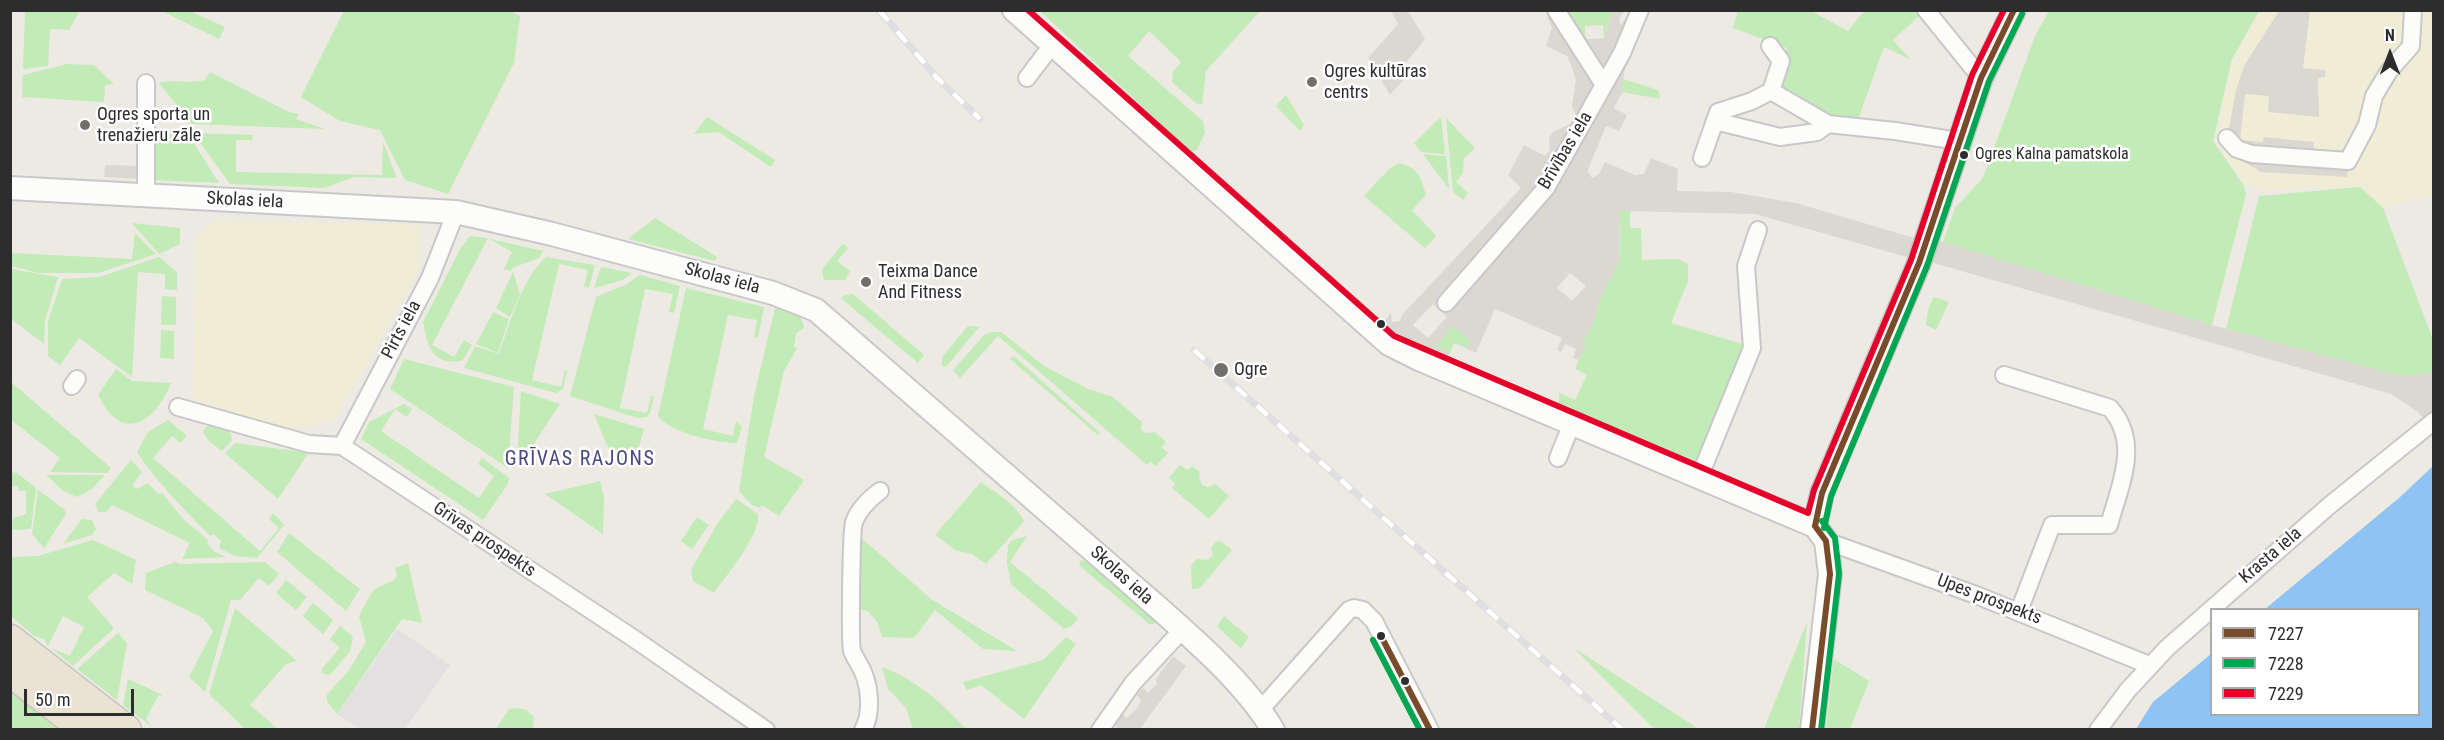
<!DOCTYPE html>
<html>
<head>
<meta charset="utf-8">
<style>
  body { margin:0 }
  #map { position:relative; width:2444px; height:740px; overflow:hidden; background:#eceae2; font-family:"Roboto Condensed",sans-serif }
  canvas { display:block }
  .frame { position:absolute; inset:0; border:12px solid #2d2d2d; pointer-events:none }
  .legend { position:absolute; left:2210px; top:608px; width:210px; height:108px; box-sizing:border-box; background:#fff; border:2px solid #ababab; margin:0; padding:8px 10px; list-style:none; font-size:18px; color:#2d2d2d }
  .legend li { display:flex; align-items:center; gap:12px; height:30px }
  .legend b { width:30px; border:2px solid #ababab }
  .north { position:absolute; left:2360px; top:24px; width:60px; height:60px; -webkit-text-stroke:4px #fff; paint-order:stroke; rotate:0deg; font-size:16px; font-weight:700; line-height:24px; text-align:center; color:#2d2d2d }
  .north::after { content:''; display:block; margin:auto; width:21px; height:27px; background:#2d2d2d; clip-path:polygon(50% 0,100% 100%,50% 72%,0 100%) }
  .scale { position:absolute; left:24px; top:689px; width:110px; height:27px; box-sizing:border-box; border:3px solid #2d2d2d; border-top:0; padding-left:8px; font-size:18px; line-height:21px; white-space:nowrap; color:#2d2d2d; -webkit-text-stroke:4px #fff; paint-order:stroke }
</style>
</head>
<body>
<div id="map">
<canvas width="2444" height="740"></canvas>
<div class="frame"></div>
<ul class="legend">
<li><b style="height:8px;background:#7a4b2a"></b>7227</li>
<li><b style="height:8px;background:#00a651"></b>7228</li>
<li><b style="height:8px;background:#e4002b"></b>7229</li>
</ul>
<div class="north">N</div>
<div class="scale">50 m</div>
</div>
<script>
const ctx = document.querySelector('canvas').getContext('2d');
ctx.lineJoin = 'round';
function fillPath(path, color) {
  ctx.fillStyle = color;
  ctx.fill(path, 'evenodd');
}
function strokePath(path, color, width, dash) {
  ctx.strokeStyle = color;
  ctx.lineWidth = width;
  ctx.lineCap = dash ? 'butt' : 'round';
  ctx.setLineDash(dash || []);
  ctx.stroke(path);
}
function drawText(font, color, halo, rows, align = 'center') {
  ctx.font = font + ' "Roboto Condensed",sans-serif';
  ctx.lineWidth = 5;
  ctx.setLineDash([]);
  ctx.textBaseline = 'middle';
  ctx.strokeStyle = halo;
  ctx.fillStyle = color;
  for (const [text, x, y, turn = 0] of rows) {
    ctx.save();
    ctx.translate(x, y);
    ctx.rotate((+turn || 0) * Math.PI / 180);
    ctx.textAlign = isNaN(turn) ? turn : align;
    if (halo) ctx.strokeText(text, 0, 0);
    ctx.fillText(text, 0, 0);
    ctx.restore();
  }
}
fillPath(new Path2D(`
  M397 629 450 665 405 729H360L337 714Z`), '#e3e0e1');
fillPath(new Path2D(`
  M2261 11H2433V195L2383 207 2361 187 2262 190 2244 185 2216 141 2233 60Z
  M214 220 419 225 418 271 335 419 318 426 286 428 194 400 196 239Z`), '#f0edd6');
fillPath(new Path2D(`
  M508 10 520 16 514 63 448 194 405 180 380 130 340 121 301 97 344 11Z
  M25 11 79 12 69 30 50 29 48 66 23 69Z
  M162 11H190L225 27 219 39Z
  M1040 11H1260L1206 71 1202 104H1197L1172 82 1173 72 1181 62 1149 31 1128 56 1203 121 1205 133 1196 151H1190Z
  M1565 11H1613L1604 38 1603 25 1585 26V39L1577 40Z
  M1738 11H1811L1848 31 1864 11H1916L1920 15 1893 40 1910 59 1884 47 1857 122 1849 123 1786 95 1780 78 1787 48 1733 28Z
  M2049 11H2259L2232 59 2213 141 2244 186 2246 194 2212 325 1943 242 1955 208 1983 178 2035 36Z
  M67 64 94 65 114 84 105 85 104 102 22 97 23 75Z
  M210 72 289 112 299 114 296 119 325 129 192 124 159 83C175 79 188 84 205 80Z
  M1623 79 1658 90 1660 99 1622 92Z
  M1286 95 1304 125 1300 131 1276 106Z
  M707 117 775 160 771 167 719 132 694 134Z
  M1441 117 1445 154 1421 152 1414 143Z
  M1446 118 1475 148 1464 158 1463 173 1456 182 1468 193 1463 200 1453 192Z
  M155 131 188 134 219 183 154 180Z
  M193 133 253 135 252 140H236V172L382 175 383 142 397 178 355 177 324 188 230 184Z
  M1423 154 1446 156 1449 189Z
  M1399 163C1418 168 1421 177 1426 195L1412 210 1436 236 1425 248 1364 196 1389 169Z
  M2360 187 2383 208 2433 340V373L2400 376 2226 329 2259 196Z
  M1620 211H1630V228H1641L1642 260 1678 259 1688 264V281L1671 323 1746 345 1700 463 1559 404V393L1575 400 1587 375 1575 369 1585 345 1582 341 1590 331 1600 299 1619 261Z
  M655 218 717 257 715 261 628 239Z
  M132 223 180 228V244L159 254Z
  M135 233 156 254 98 273H38L11 266V253L132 259Z
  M470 236 488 238 432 345 454 357 464 340 472 345 462 361C432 365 428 348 423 322L460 249Z
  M490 239 543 251 539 258 512 268 511 271 504 269 512 252Z
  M843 244 848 248 837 261 850 271 845 280H824L822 269Z
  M159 257 177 272V290L165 289V274L138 272 132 377 79 338 60 365 48 356V321L62 279 100 277Z
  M546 257 595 265 589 288 584 287 588 270 559 264 532 380 561 387 565 370 567 371 563 389 556 393 464 368 475 346 499 354C510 323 521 280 546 257Z
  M601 267 632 273 623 280 594 288Z
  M11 269 58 277 45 321 44 344 11 319Z
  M513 272 520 294 510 317 496 308Z
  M640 275 680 286 674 313 669 312 673 294 645 289 620 408 647 413 651 396 654 397 650 413 647 417 638 418 570 396 596 297 627 284Z
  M686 288 764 307 758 337 754 338 757 320 728 315 703 429 733 436 736 421 742 427 737 443C717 443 670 433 658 416Z
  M853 294 924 355 918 363 842 299V296Z
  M162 296 176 297V325H161Z
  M1934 297 1949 302 1936 330 1926 325 1928 309Z
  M777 300C790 306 802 313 804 328L796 333 794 347 797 348 784 371 764 457 804 480 779 516 762 505 760 508 752 505 739 491 754 396Z
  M493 312 509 319 498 353 476 344Z
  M1453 325 1470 340 1466 348 1454 343 1450 353 1436 346Z
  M968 326 979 327 946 367H942V357Z
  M161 330 174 331V359L160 358Z
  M993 332H1001L1044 366 1088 389 1113 397 1142 422 1141 429 1144 433 1155 432 1166 442 1161 447 1168 453 1156 466 1150 462 1147 465 998 336 960 378 953 370 985 334Z
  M1014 356 1100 433 1098 435 1010 359Z
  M404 359 514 387 508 468 390 389Z
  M116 369 132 381 171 383C154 424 122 444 98 395Z
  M11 382 111 468 107 473 50 472 60 458 11 420Z
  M521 391 560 404 523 460 517 457Z
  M404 404 412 409 407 417 395 409 381 431 479 498 494 476 478 464 482 458 509 478 508 484 483 520 361 439 369 422Z
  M594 414 644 429 638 450 619 462 606 443Z
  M168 420 187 436 180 443 172 436 153 458 260 551 279 528 269 519 273 513 284 525 257 558 235 556 219 548 221 541 213 534 210 536C184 509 158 484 137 452L148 432Z
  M213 424 230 430 232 440 222 451 209 441 203 432 206 427Z
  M235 443 303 452 307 455 278 499 225 453Z
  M131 460 142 472 132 485 137 489 148 483 158 494 162 493 183 519 208 540 207 543 215 552 226 557 182 559 190 543 112 505 106 512H98L95 504Z
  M1180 465 1188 470 1192 466 1200 472 1199 478 1202 485 1208 487 1215 484 1229 496 1209 519 1172 488 1175 483 1169 478Z
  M11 472 17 473 36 488 31 529 12 530 13 518 26 514V491H19L18 486H11Z
  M46 475H105L92 489 77 497 62 490Z
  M600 481 604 497 603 534 545 494Z
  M981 482C998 495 1013 501 1024 521L986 564 972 554 955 550 935 535Z
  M38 490 64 509 66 514 44 548 32 534Z
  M736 499 758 514C761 534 726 576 714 593L693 581 691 570 717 524Z
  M697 517 709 525 692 549 681 541Z
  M82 519 92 520 96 529 92 535 63 544Z
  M289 533 360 589 346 611 277 552Z
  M858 535 931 599 1017 651 983 649 935 610 914 638 882 637 878 623 868 611 858 609Z
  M1027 536 1010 562 1078 618 1072 626 1064 629 1011 584 1007 563 1008 546 1012 540Z
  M93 540 136 560 132 584 114 573 87 597 114 628 73 666 51 648 70 656 84 627 63 616 48 646 44 639 34 636 11 616V557L38 556Z
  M1217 541 1222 542 1232 550 1200 588 1192 589 1191 566 1197 559 1208 560 1213 555 1211 547Z
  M1082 560 1093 565 1157 619 1154 624H1149L1081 567 1079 562Z
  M175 562 180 564 265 562 279 574 269 586 259 578 240 600H231L205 692 189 677 213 631 203 618 145 590 146 573Z
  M408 563 422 623 402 619 337 714 327 701V694L348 672 366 642 359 616 373 590 394 580 397 575 395 568Z
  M286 580 307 597 296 610 276 593Z
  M313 603 333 620 323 634 303 616Z
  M235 608 297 661 286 664 250 705 278 729H245L209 694Z
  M1224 616 1249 637 1241 649 1217 626Z
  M1807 622 1799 729H1764Z
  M340 626 353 637 350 651 330 675 324 674 321 670 340 648 330 639Z
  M118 633 127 643 117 700 77 669Z
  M1066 637 1076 644 1024 719 981 685 967 690 963 682 1043 660Z
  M1574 648 1699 729H1654Z
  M1834 659 1869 681 1850 729H1826Z
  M882 667C918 681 941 702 966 729H913L906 708 888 689Z
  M128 679 163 695 158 696 146 719 152 727 123 705Z
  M11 689 62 729H11Z
  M517 708 527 710 534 717 533 729H496L509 709Z`), '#c2ebb8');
fillPath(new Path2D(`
  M1391 11H1408L1425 39 1401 69 1406 77 1390 95 1368 58 1398 24Z
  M1557 11 1578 40 1604 38 1613 11H1624L1619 19 1621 25 1631 11H1648L1624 72 1622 92 1614 108 1627 115 1619 131 1606 126 1589 167 1588 172 1592 178 1599 174 1605 162 1635 175 1644 174 1651 158 1678 169 1677 191 1731 192 1796 203 1921 240 1914 259 1755 214 1620 211 1619 261 1600 299 1590 331 1582 341 1586 345 1579 360 1573 358 1576 349 1565 344 1561 352 1557 350 1562 338 1495 309 1476 353 1466 348 1470 340 1452 326 1436 346 1450 353 1446 361 1424 353 1380 326 1391 313 1392 322 1400 321 1402 315 1521 188 1508 175 1524 145 1545 156 1550 150 1549 138 1553 132 1574 122 1576 116 1572 106 1576 80 1571 65 1567 56 1546 46 1552 27 1547 17ZM1570 273 1586 286 1572 301 1557 288ZM1433 304 1447 317 1428 338 1413 325Z
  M2279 11H2310L2303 68 2325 70V77L2318 78 2319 117 2268 112 2269 96 2245 94 2240 140 2263 142 2264 137 2314 142V149L2353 153 2348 161 2347 177 2261 172 2225 150 2236 90 2245 64Z
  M105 165 141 166V179L104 177Z
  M1937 240 2212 325 2400 376 2433 373V429L2418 412 2391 394 1930 262Z
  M1173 656 1186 666 1140 729H1116V725L1122 714 1127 718 1138 707 1141 700 1137 695 1143 688 1148 693 1157 684 1156 679Z`), '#dad8d1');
fillPath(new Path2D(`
  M2433 466V729H2136L2153 702 2211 654 2212 714H2418V610L2265 609 2399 498Z`), '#8fc3f4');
const street = new Path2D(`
  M1556 10 1604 85
  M1926 10 1981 78
  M1770 46 1781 61 1771 91
  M1027 78 1052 45
  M1715 121 1780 137 1817 132 1828 124
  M2227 138 2237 149 2252 154 2348 161 2367 125 2374 96 2389 71 2411 46 2413 10
  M1702 158 1718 112 1752 101 1771 91 1828 124 1895 131 1958 141
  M146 196V83
  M1446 303 1546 188 1622 53 1640 10
  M2004 375 2110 408C2141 443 2120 485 2109 525H2052L2019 611
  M72 386 77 379
  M178 407 309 444 342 446 633 638 766 730
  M342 446 430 278 456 212
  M1558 458 1572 423
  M1699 478 1752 348 1746 266 1758 230
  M1826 541 1976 595 2149 665
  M1261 709 1349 610 1354 608 1363 610 1374 621 1430 730
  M863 730C872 714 870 688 863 672 860 665 855 658 852 651 850 643 851 531 854 522 859 509 869 499 880 491
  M1100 730 1133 683 1182 630
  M2098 730 2128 690 2167 648 2330 505 2434 421`);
const secondary = new Path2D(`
  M1014 10 1389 344 1419 359 1815 526 1826 541 1830 574 1812 730
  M10 188 456 212 552 234 773 293 816 310C918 398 1020 486 1121 575 1169 618 1241 675 1273 730
  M1815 526 1822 493 1919 263 1981 78 2014 10`);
const highway = new Path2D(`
  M10 640 126 730
  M10 671 86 730`);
strokePath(street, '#c9c8c8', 20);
strokePath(secondary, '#c9c8c8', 26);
strokePath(highway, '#c6c6c3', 33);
strokePath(street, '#fcfcfb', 16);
strokePath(secondary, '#fcfcfb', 22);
strokePath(highway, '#eae3d4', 30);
const rail = new Path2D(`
  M879 10 937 78 980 119
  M1194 350 1623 730`);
strokePath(rail, '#dfdee0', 7);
strokePath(rail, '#fff', 4.5, [14]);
strokePath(new Path2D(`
  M1815 526 1822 493 1919 263 1981 78 2014 10
  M1381 636 1430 730
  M1812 730 1830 574 1826 541 1815 526`), '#7a4b2a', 6);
strokePath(new Path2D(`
  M1824 528 1831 496 1927 266 1989 81 2022 14
  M1373 640 1420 730
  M1821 730 1839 574 1835 538 1822 521`), '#00a651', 6);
strokePath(new Path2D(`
  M1028 10 1394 336 1808 513 1814 490 1911 260 1972 75 2004 10`), '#e4002b', 6);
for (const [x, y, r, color] of [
  [1312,82,6,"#706f6c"],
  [85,125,6,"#706f6c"],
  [1964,155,5,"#2d2d2d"],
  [866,282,6,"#706f6c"],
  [1381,324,5,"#2d2d2d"],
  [1221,370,8,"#706f6c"],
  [1381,636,5,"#2d2d2d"],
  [1405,681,5,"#2d2d2d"]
]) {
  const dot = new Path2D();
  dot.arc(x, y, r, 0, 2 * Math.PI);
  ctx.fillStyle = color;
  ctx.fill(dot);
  strokePath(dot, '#fff', 2);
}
drawText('16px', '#2d2d2d', '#fff', [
  ["Ogres Kalna pamatskola",1975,155]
], 'left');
drawText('18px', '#2d2d2d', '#fff', [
  ["Ogres kultūras",1324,72],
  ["centrs",1324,93],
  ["Ogres sporta un",97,115],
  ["trenažieru zāle",97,136],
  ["Teixma Dance",878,272],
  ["And Fitness",878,293],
  ["Ogre",1234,370]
], 'left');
drawText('18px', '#2d2d2d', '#fff', [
  ["Brīvības iela",1566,151,-59],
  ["Skolas iela",245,201,3],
  ["Skolas iela",722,279,15],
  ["Pirts iela",402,330,-62],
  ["Grīvas prospekts",484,540,34],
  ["Krasta iela",2271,556,-41],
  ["Skolas iela",1121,576,42],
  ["Upes prospekts",1989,600,21]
]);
ctx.letterSpacing = '1.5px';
drawText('20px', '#4a4783', '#fff', [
  ["GRĪVAS RAJONS",580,460]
]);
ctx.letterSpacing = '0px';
</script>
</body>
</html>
